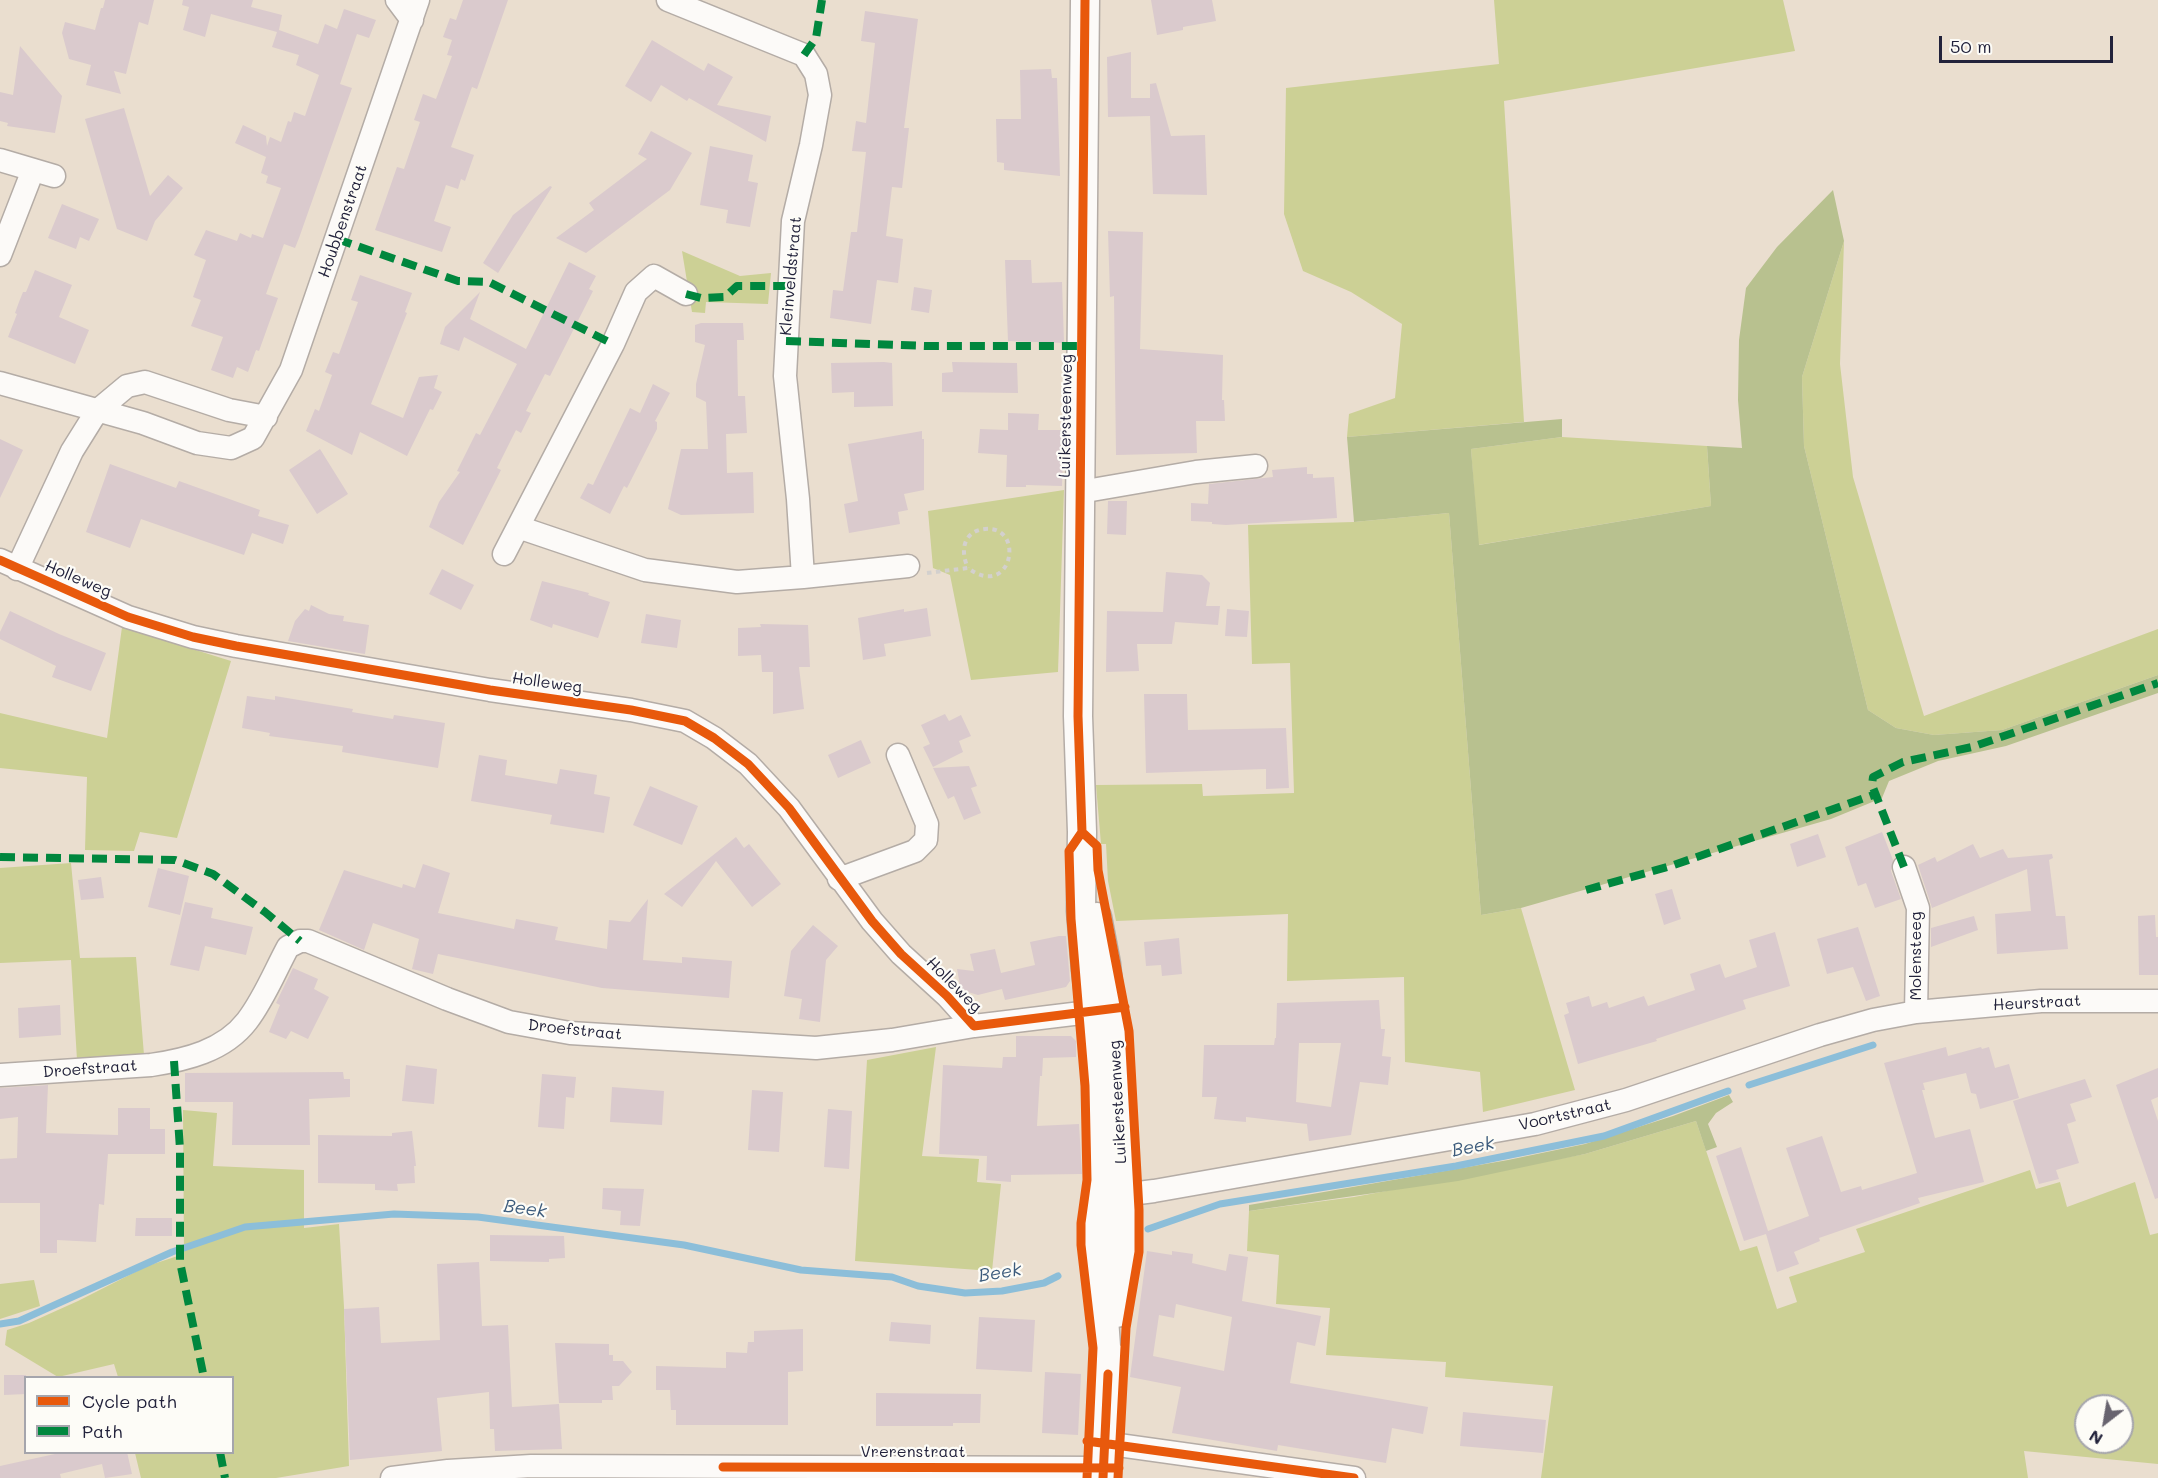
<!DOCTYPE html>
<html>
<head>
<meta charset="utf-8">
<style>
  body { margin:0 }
  #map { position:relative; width:2158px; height:1478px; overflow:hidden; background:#eadecf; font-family:Mali,sans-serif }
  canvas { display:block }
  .legend { position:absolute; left:24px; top:1376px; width:210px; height:78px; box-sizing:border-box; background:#fdfcf7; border:2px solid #a5a5ac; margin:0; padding:8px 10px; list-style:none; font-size:18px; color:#22223b }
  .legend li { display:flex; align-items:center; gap:12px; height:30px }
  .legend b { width:30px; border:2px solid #a5a5ac }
  .north { position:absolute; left:2074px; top:1394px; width:60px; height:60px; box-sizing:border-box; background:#fdfcf7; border:2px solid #a5a5ac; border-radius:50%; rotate:211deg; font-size:16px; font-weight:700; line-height:24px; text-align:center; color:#22223b }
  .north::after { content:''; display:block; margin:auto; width:21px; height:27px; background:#68646f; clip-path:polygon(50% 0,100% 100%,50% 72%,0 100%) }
  .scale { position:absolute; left:1939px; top:36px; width:174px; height:27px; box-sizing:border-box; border:3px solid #22223b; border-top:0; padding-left:8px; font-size:18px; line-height:21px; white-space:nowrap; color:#22223b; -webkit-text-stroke:4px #fdfcf7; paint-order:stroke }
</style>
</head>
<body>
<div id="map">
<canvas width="2158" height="1478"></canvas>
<ul class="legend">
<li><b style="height:8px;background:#e8590c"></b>Cycle path</li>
<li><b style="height:8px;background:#00873e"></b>Path</li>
</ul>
<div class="north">N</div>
<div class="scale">50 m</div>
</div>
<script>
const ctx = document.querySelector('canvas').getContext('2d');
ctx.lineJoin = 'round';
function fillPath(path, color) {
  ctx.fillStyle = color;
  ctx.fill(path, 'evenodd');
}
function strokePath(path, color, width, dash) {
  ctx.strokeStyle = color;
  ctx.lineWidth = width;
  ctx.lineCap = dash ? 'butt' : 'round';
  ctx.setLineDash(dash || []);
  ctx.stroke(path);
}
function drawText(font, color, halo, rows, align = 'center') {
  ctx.font = font + ' Mali,sans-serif';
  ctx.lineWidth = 4.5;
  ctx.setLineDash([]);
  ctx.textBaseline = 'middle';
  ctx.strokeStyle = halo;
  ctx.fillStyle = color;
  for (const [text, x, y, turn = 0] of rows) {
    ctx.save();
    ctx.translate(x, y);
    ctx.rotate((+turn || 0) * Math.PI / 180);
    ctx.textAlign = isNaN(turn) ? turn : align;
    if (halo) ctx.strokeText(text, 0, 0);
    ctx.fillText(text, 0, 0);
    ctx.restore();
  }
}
fillPath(new Path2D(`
  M1494 0H1783L1795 51 1504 101 1524 422 1347 437 1349 414 1395 398 1402 324 1351 292 1303 271 1284 214 1286 88 1499 64Z
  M1844 241 1840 364 1853 477 1924 716 2158 629V675L2002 730 1934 735 1896 728 1868 710 1804 446 1802 377Z
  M682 251 740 276 771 273 768 304 706 302 705 313 692 312Z
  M1562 437 1707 446 1711 506 1478 545 1471 449Z
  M1064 490 1058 672 971 680 950 575 933 568 928 511Z
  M1449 513 1481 915 1521 908 1575 1090 1483 1112 1480 1072 1405 1062 1404 977 1287 981 1288 914 1116 921 1108 881 1106 844H1101L1096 785 1202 784 1203 796 1294 793 1290 663 1252 664 1248 525 1354 522Z
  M122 627 231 661 177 838 140 832 134 851 85 850 87 777 0 768V713L107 738Z
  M71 863 80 958 136 957 144 1055 77 1060 71 960 0 963V868Z
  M936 1047 922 1156 979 1159 977 1182 1001 1184 992 1271 855 1261 867 1060Z
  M183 1110 217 1113 213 1166 304 1170V1228L339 1224 344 1307 349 1466 276 1478H141L135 1453 232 1452V1378L118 1377 114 1364 58 1377 5 1345 7 1330 29 1323 78 1301 147 1266 184 1254Z
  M1696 1121 1740 1251 1757 1246 1777 1309 1797 1302 1789 1277 1865 1252 1856 1229 2030 1170 2036 1189 2060 1182 2067 1207 2135 1182 2150 1235 2158 1233V1464L2024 1451 2028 1478H1541L1553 1386 1445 1377 1446 1362 1326 1355 1330 1308 1276 1304 1279 1255 1247 1251 1249 1211 1354 1197 1585 1154ZM2086 1406H2122V1442H2086Z
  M34 1280 40 1306 0 1319V1284Z`), '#ccd095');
fillPath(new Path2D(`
  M1833 190 1844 241 1802 377 1804 446 1868 710 1896 728 1934 735 2002 730 2158 675V693L2006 746 1938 761 1889 781 1882 798 1831 819 1521 908 1481 915 1449 513 1354 522 1347 437 1562 419V437L1471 449 1479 545 1711 506 1707 446 1742 448 1738 400 1739 340 1746 288 1777 247Z
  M1729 1095 1733 1102 1716 1113 1708 1124 1717 1147 1706 1151 1696 1121 1585 1154 1458 1181 1249 1211V1205L1508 1160 1585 1144 1673 1116Z`), '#b8c18f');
strokePath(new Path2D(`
  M1749 1085 1873 1045
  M1148 1229 1220 1204 1456 1166 1604 1136 1728 1091
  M0 1324 19 1321 172 1252 245 1227 394 1214 478 1217 684 1245 801 1270 892 1277 918 1286 965 1293 1002 1291 1044 1283 1058 1276`), '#8cbed9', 7);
fillPath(new Path2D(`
  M105 0H154L148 25 139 22 126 74 114 71 121 94 86 85 91 65 69 59 62 33 65 22 95 30 101 8H103Z
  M183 0H253L251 7 282 15 279 30 318 44 325 24 337 29 344 9 376 20 369 38 357 34 340 84 352 88 299 238 295 248 284 244 266 294 278 298 259 351 256 350 248 372 237 367 233 378 211 370 223 337 191 326 201 300 193 297 206 260 194 255 206 230 237 241 240 233 251 238 252 234 263 238 281 188 266 183 268 176 261 173 266 157 235 143 243 125 266 136 267 146 270 137 281 142 288 121 291 122 294 112 305 116 319 75 296 65 299 55 272 47 277 32 211 14 205 37 183 30 189 7 182 5Z
  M463 0H508L477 89 472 87 451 147 474 155 465 181 461 179 458 189 446 185 434 221 451 227 442 252 375 230 397 167 404 169 420 122 414 120 423 94 436 99 452 56 447 55 452 40 443 37 450 18 456 20Z
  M1151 0H1212L1216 21 1183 27V30L1157 35Z
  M865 11 918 19 904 128H909L902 188 892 187 886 236 903 239 898 283 877 280 871 324 830 318 833 290 843 291 851 232H857L866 152 852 151 856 121 866 123 875 43 861 41Z
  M652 40 704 71 708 63 733 77 717 105 771 116 766 142 689 98 687 101 661 85 651 102 625 86Z
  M20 46 62 96 55 133 7 126 8 123 0 121V92L13 95Z
  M1131 52V98H1150V84L1156 83 1171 136 1205 135 1207 195 1153 194 1150 116 1108 117 1107 57Z
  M1051 69 1052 78H1057L1060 176 1004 170V163L997 162 996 119H1021L1020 70Z
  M124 108 150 196 168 175 183 188 155 221 147 241 117 229 85 119Z
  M651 131 692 153 670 190 586 253 556 238 594 210 589 203 647 159 638 154Z
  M710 146 753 155 748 181 758 183 750 227 726 223 728 210 700 205Z
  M550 186 552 187 498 273 483 263 513 215Z
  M62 204 99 219 89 241 80 237 76 249 48 238Z
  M1108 231 1143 232 1140 349 1223 355 1222 400H1224L1225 421H1196L1197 453 1116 455 1114 296 1110 297Z
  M1005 260H1031L1032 283 1062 282 1064 343 1008 341Z
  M569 262 596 276 589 289 593 291 550 376 545 374 526 411 531 413 521 433 516 430 497 468 501 470 463 545 429 527 439 502 460 472 457 471 476 433 480 435 517 364 464 337 459 351 440 344 445 327 480 292 470 319 526 349Z
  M35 270 72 285 59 317 89 330 75 364 8 337 17 314 15 313 19 302 23 292H26Z
  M360 275 412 293 405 312 407 313 371 404 403 418 419 377 438 375 434 388 442 392 433 410 430 409 407 456 360 432 352 455 306 431 315 409 319 411 332 375 325 372 333 352 339 354 358 302 351 300Z
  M914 287 932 290 929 313 911 310Z
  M701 323H743L744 340H737L738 396H745L747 433 726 434 727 473 753 472 754 513 681 515 668 509 681 449H708L706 402 696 397V384L705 345 695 342V325Z
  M884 362 892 363 893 406 854 407V392L832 393 831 363Z
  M952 362 1017 363 1018 393 942 392V373L953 372Z
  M653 384 670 393 655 421 657 422V429L627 488 624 486 610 514 580 498 588 483 593 485 630 408 640 413Z
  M1008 413 1039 414 1038 430H1064L1062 486 1026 485V487H1006L1007 455 978 453 980 429 1008 430Z
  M922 431V439H924V490L904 494 908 510 898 512 900 524 849 533 844 504 858 501 848 444Z
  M0 439 23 450 0 498Z
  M320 449 348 494 317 514 289 470Z
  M110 464 176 488 179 481 260 510 258 516 289 525 283 544 252 533 244 555 141 519 130 548 86 532Z
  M1307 467V474H1313V478L1334 477 1337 518 1226 525 1212 524V522L1191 521V503L1208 504 1209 484 1273 477 1272 470Z
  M1108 501H1127L1126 535 1107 534Z
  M442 569 474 585 461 610 429 594Z
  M1166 572 1202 575 1210 583 1206 606H1220L1218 625 1175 622 1172 644H1137L1139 671 1106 672 1107 611 1163 612Z
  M542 581 589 593 588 595 610 602 598 638 553 624 552 628 530 620Z
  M311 605 329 614 344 616 343 621 369 625 365 654 288 641 295 621 305 609 309 611Z
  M927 608 931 636 884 644 886 656 863 660 858 618 904 609V612Z
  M1227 609 1249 611 1247 637 1225 636Z
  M10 611 59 634 106 653 91 691 52 677 56 666 0 639V632Z
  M646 614 681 620 677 648 641 643Z
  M760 624 808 625 810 667H799L804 709 773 714V672H762L761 655 738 656V628L761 627Z
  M1144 694H1187L1188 730 1286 728 1289 788 1266 789V769L1146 773Z
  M247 696 275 700V696L353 709 352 712 393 719 394 715 445 723 438 768 342 752 343 746 269 736 270 733 242 728Z
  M945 714 949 721 961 715 971 736 959 741 963 752 933 767 923 747 930 744 921 725Z
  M861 740 871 763 838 778 828 755Z
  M479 755 507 760 505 775 557 784 560 769 597 775 594 794 610 797 604 833 550 824 552 815 471 801Z
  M969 766 977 786 971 788 981 813 964 820 954 796 948 799 933 768Z
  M650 786 698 806 682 845 633 825Z
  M1882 832 1893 860 1891 871 1901 899 1875 908 1866 883 1858 886 1845 847Z
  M1818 834 1826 857 1797 867 1790 844Z
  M736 837 744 848 749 844 781 884 752 907 716 861 682 907 664 894Z
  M1973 844 1980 858 2003 849 2008 858 2052 854 2053 858 2049 860 2056 916H2065L2068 949 1997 954 1995 914 2031 911 2027 869 1932 908 1918 865 1935 857 1937 862Z
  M423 864 450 873 438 913 514 929 516 919 558 927 555 940 607 949 609 920 630 922 648 899 643 960 682 963V957L732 961 729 998 602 988 438 954 433 974 412 969 419 939 373 923 364 950 319 930 344 870 402 888 403 884 415 888Z
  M158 868 189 876 180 915 148 907Z
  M101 877 104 898 81 900 78 880Z
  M1672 889 1681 919 1664 925 1655 894Z
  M185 902 213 908 211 918 253 927 246 955 205 946 199 971 170 965Z
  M2155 915 2156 937H2158V975H2139L2138 916Z
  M1974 916 1978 930 1931 947V928Z
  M813 925 838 946 826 960 820 1022 799 1019 802 999 784 996 791 951Z
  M1858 927 1880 996 1866 1001 1853 967 1827 974 1817 939Z
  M1775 932 1790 986 1743 1000 1746 1009 1656 1039 1657 1041 1578 1064 1564 1015 1569 1013 1566 1003 1589 996 1592 1007 1607 1002 1609 1008 1644 996 1648 1006 1695 990 1690 974 1720 964 1725 978 1757 967 1749 940Z
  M1059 936H1066L1070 981 1066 987 1005 1000 1002 989 978 995 961 990 957 969 974 971 970 954 995 949 1001 973 1035 965 1030 942Z
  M1179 938 1182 974 1162 976 1161 965 1146 966 1144 942Z
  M293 968 318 979 314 989 329 997 308 1039 291 1031 286 1039 269 1032 280 1005 276 1003Z
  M1379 1000 1381 1029H1385L1382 1056 1391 1057 1388 1085 1360 1082 1351 1135 1309 1141 1307 1124 1246 1117V1122L1214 1119 1217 1097H1202L1204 1045H1274L1275 1038H1276L1277 1003ZM1299 1043H1341L1331 1107 1296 1102Z
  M60 1005 61 1035 19 1038 18 1008Z
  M1016 1036H1071L1076 1041V1057L1043 1058 1042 1076H1040L1037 1126 1079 1124 1082 1174 1011 1175V1182L986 1180 987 1156 939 1154 943 1065 1002 1068 1003 1057H1016Z
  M1946 1047 1948 1056 1981 1047 1982 1049 1989 1047 1995 1068 2009 1064 2019 1098 1980 1109 1976 1094 1971 1093 1966 1073 1923 1083 1925 1090H1922L1935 1138 1970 1129 1984 1182 1918 1198 1920 1203 1819 1238 1820 1241 1794 1252 1799 1264 1777 1272 1766 1234 1744 1241 1716 1156 1741 1147 1768 1231 1809 1216 1786 1148 1822 1136 1841 1192 1861 1186 1862 1190 1917 1173 1884 1063Z
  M406 1065 437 1069 434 1104 402 1101Z
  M2158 1068V1097L2151 1100 2158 1121V1198L2155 1199 2116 1085Z
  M343 1072 344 1079H350V1097L309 1099 310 1145H232L233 1102H185V1073Z
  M542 1074 576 1077 574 1098 566 1097 564 1129 538 1127Z
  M2085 1079 2092 1097 2070 1104 2076 1121 2067 1124 2079 1163 2056 1170 2059 1179 2039 1184 2013 1101Z
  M48 1085 46 1133 118 1135V1108H150V1129H165V1154H108L104 1205 99 1204 96 1242 57 1240V1253H40V1203H0V1159L17 1158 18 1117 0 1119V1088Z
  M612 1087 664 1091 662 1125 610 1122Z
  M752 1090 783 1092 779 1152 748 1150Z
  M828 1109 852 1111 849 1169 824 1167Z
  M412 1131 416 1166H414L415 1183 397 1184 398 1191 375 1190V1184L318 1183V1135L392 1136V1133Z
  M603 1188 644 1189 640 1226 620 1225 621 1211 602 1209Z
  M136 1218H172V1236H135Z
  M490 1235 564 1236 565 1258 549 1259V1262L490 1261Z
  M1147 1251 1172 1255V1251L1193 1254 1192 1263 1226 1271 1229 1254 1248 1257 1242 1301 1321 1316 1315 1346 1297 1342 1290 1383 1428 1407 1423 1434 1392 1428 1386 1463 1278 1445 1277 1451 1172 1433 1181 1387 1130 1377ZM1176 1304 1232 1317 1224 1371 1153 1356 1159 1315 1174 1318Z
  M479 1262 482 1326 508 1325 512 1407 559 1404 562 1449 495 1451 494 1429H490L489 1392 437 1398 442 1451 350 1460 344 1309 379 1307 381 1343 440 1340 437 1264Z
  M979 1317 1035 1320 1032 1372 976 1369Z
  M891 1322 931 1325 930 1344 889 1341Z
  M803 1329V1371L788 1372V1425H676V1410H671L670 1390H656V1366L726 1368V1352L747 1353 748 1342H754V1331Z
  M555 1343 609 1344V1355H613V1361H623L632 1372 619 1386H612L613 1400H602V1403H559Z
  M1045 1372 1081 1374 1078 1435 1042 1433Z
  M4 1375H26V1394L4 1395Z
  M876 1393 981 1394 980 1423H953V1426H876Z
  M1463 1412 1546 1420 1543 1453 1460 1446Z
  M64 1452H127L132 1474 105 1478 102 1464 60 1474 61 1478H0V1466Z`), '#dacacd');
const minor = new Path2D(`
  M397 0 412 20
  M668 0 804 55 816 74 820 95 811 145 793 221 785 376 798 499 803 577
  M0 160 54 176
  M0 255 33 170
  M0 383 143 423 197 443 231 448 253 438 291 370 418 0
  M1080 492 1196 472 1256 466
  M518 527 645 570 737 582 803 577 908 566
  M504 554 613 344 636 292 654 276 686 294
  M0 560 128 617 193 637 236 646 490 690 631 710 685 721 714 738 748 764 789 808 872 921 901 954 947 996 974 1026
  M17 569 72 451 97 411 127 386 145 382 229 410 266 417
  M1904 867 1918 908 1916 1012
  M839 879 915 851 926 840 927 824 898 755
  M0 1075 151 1065C185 1060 224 1051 247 1021 264 999 275 971 288 947L300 941H308L447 999 509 1022 570 1033 816 1048 892 1040 974 1026 1106 1010
  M1107 1197 1154 1191 1535 1124 1626 1100 1820 1035 1873 1020 1916 1012 2041 1001H2158
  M1104 1443 1354 1478
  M392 1478 448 1471 531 1466 1103 1468`);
const major = new Path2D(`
  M1085 0 1078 716 1082 832 1081 911 1086 970 1096 1050 1099 1110V1249L1108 1374
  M1097 917 1106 964 1117 1073 1123 1248 1117 1313
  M1103 1478 1108 1374 1111 1356`);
strokePath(minor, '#b4aca6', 25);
strokePath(major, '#b4aca6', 31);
strokePath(new Path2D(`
  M927 573 968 568C1012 601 1026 525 985 529 963 531 960 551 968 568`), '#d3d0ce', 4, [4.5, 4.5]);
strokePath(minor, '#fcfaf8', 22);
strokePath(major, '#fcfaf8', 28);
strokePath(new Path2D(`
  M804 55 816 38 822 0
  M337 239 458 281 489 282 613 344
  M686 294 701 298 725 297 737 286H788
  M786 341 927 346H1082
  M0 857 175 860 213 874 265 912 300 941
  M1904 867 1872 785 1873 777 1903 762 1972 747 2158 683
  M1586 890 1674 865 1876 794
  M174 1061 180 1149V1262L204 1378
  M220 1452 225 1478`), '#00873e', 8, [15, 8]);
strokePath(new Path2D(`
  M0 560 128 617 193 637 236 646 490 690 631 710 685 721 714 738 748 764 789 808 872 921 901 954 947 996 974 1026 1125 1007
  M1082 832 1078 716 1085 0
  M1082 832 1097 846 1098 870 1129 1031 1139 1210V1252L1126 1328 1118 1478
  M1082 832 1069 851 1071 919 1085 1086 1087 1180 1081 1223V1245L1093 1348 1087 1478
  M1087 1441 1354 1478
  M723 1467 1119 1468
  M1103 1478 1108 1374`), '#e8590c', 9);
drawText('16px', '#22223b', '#fdfcf7', [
  ["Houbbenstraat",343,221,-71],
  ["Kleinveldstraat",791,276,-85],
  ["Luikersteenweg",1066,416,-89],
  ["Holleweg",78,579,23],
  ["Holleweg",547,683,8],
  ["Molensteeg",1916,956,-90],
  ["Holleweg",954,985,45],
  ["Heurstraat",2037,1003,-3],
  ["Droefstraat",575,1030,6],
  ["Droefstraat",90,1069,-4],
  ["Luikersteenweg",1118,1102,-93],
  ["Voortstraat",1565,1115,-13],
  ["Vrerenstraat",913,1452]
]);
drawText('italic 18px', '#3c5b7c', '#fdfcf7', [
  ["Beek",1473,1147,-11],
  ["Beek",525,1209,8],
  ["Beek",1000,1273,-9]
]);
</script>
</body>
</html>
